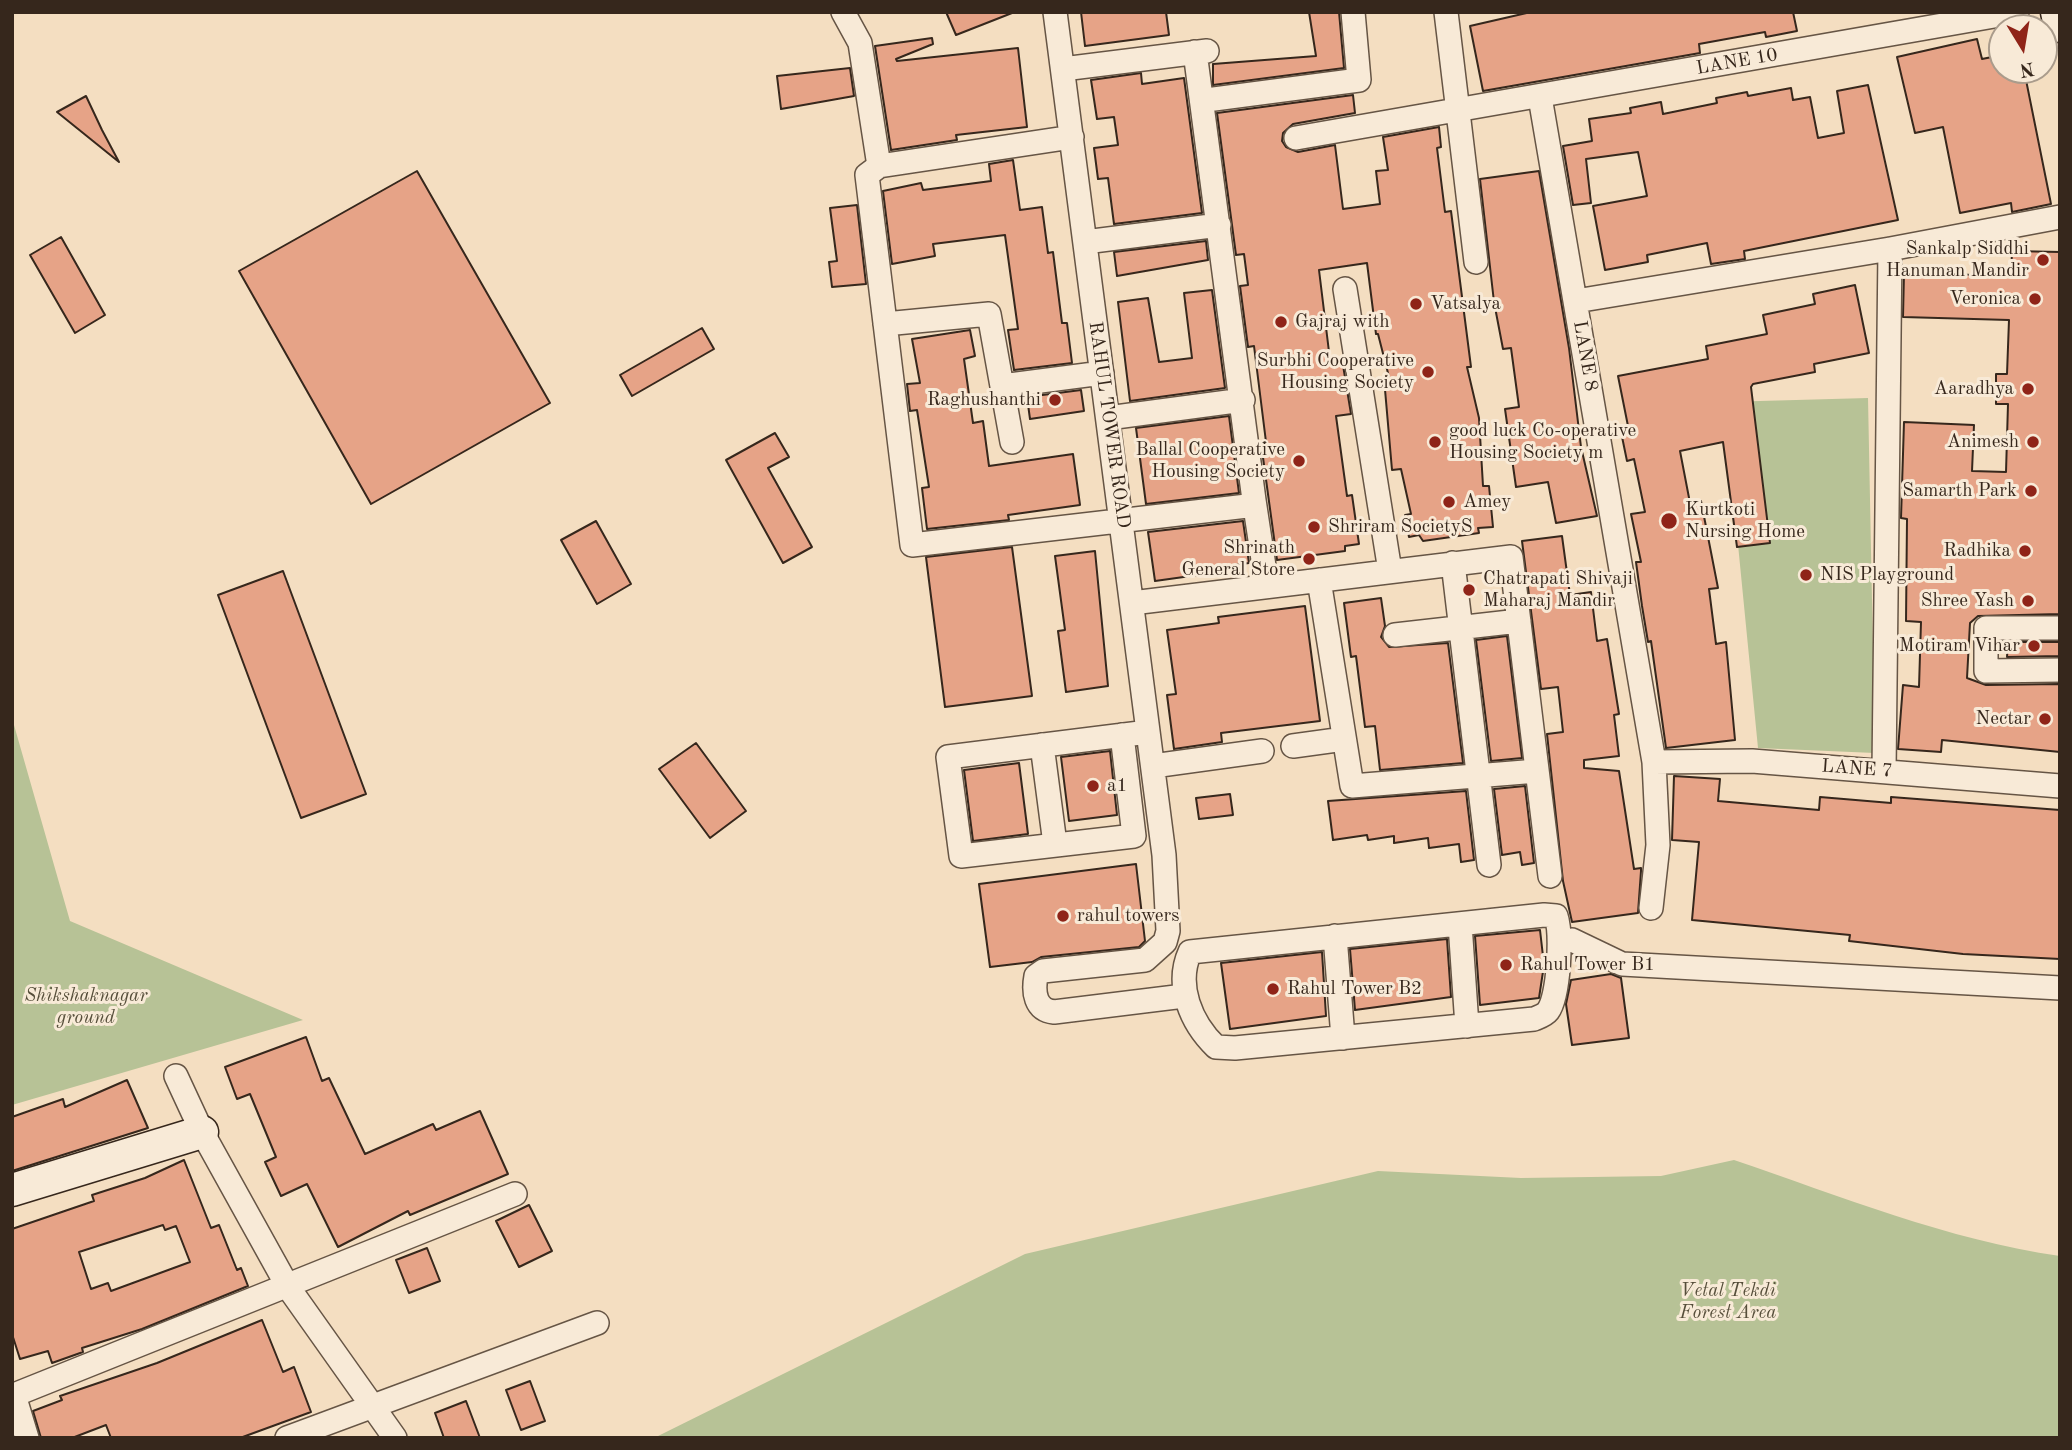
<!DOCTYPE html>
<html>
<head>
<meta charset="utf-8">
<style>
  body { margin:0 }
  #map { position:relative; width:2072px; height:1450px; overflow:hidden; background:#f4dec1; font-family:"Old Standard TT",serif }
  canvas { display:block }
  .frame { position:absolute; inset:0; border:14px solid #36271c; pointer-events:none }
  .north { position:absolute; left:1988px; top:14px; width:70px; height:70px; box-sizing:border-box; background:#f8ead7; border:2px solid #aa9c8c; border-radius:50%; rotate:169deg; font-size:19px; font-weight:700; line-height:28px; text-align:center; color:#36271c }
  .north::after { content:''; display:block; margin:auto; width:24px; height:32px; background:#8f2418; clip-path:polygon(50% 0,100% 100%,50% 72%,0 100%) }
</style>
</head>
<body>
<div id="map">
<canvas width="2072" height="1450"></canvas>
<div class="frame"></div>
<div class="north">N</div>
</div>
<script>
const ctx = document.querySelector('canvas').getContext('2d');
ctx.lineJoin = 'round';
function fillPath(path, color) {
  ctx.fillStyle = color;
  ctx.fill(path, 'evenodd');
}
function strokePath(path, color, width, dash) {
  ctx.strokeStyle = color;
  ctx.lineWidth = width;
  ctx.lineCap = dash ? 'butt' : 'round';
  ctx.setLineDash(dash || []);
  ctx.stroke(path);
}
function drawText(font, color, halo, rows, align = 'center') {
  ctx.font = font + ' "Old Standard TT",serif';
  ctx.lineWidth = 6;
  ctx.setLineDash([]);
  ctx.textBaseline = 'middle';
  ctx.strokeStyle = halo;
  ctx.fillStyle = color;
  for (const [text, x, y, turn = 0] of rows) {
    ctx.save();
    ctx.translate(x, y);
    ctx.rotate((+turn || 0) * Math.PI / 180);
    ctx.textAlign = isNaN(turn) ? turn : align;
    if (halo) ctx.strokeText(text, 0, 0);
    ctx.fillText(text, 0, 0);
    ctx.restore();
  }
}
fillPath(new Path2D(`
  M1868 398 1875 753 1758 748 1724 402Z
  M12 718 70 921 303 1020 12 1105Z
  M1734 1160C1840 1196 1948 1240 2060 1256V1438H654L1025 1254 1378 1171 1521 1178 1661 1176Z`), '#b7c296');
const building = new Path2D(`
  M946 12H1011L1012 13 956 35Z
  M1081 12H1166L1169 35 1085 46Z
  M1309 12H1339L1344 68 1213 85V64L1316 56Z
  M1531 12H1793L1797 31 1766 37 1765 32 1699 44 1700 53 1483 91 1470 26Z
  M932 38 933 44 896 59 897 61 1018 48 1027 127 956 135 957 140 891 150 875 46Z
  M1977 39 1982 59 2002 55V70H2024L2051 204 2012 212 2011 203 1960 213 1943 127 1915 133 1897 57Z
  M850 68 854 96 781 109 777 76Z
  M1141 73 1142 84 1184 78 1202 213 1114 224 1108 178 1098 179 1094 148 1118 145 1114 117 1097 119 1091 80Z
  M1868 85 1898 220 1744 251 1745 259 1711 264 1707 243 1647 255 1648 262 1605 270 1593 206 1647 196 1638 152 1586 159 1591 203 1573 205 1563 146 1592 141 1589 119 1631 113 1630 108 1661 102 1663 114 1717 103 1716 98 1747 92 1748 96 1791 88 1793 100 1810 97 1818 138 1844 133 1837 91Z
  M1353 95 1355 113 1293 124 1283 133 1282 141 1286 147 1298 152 1335 145 1343 209 1380 204 1376 171 1388 170 1383 137 1439 127 1441 147 1437 148 1445 212 1451 211 1471 367H1467L1479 418 1483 486H1489L1493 527 1478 528 1479 533 1423 541 1419 535 1409 537 1405 515 1411 514 1401 469 1392 470 1384 378 1389 377 1378 334H1376L1367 263 1319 270 1330 360 1342 359 1351 414 1336 416 1347 496 1352 495 1359 544 1345 546V551L1277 560 1261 443 1266 442 1254 346 1248 347 1240 286 1248 285 1244 254 1236 255 1217 113Z
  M86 96 102 130 119 162 57 112Z
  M1013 160 1020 210 1042 207 1048 253 1053 252 1062 323H1067L1072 363 1014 370 1008 330 1018 329 1005 235 933 244 935 256 892 264 883 191 921 183 923 190 991 181 989 164Z
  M417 171 550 403 371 504 239 271Z
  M1539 171 1569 348 1581 447 1597 516 1556 523 1548 482 1516 487 1505 409 1519 407 1511 348 1503 349 1494 302 1480 179Z
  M857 205 866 284 832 287 829 262 837 261 830 208Z
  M61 237 105 315 75 333 30 255Z
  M1206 241 1208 260 1117 276 1114 252Z
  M2012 251 2060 252V614L1978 616 1970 623 1967 678 1986 685 2060 684V752L1942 740 1941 752 1898 749 1903 685 1919 687 1921 622 1906 621 1907 519 1901 518 1904 422 1974 425 1972 471 2006 472 2008 404H1996V374H2007L2009 320 1903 317 1904 273 2011 276Z
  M1855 285 1869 353 1814 364 1815 372 1753 384 1751 387 1770 543 1737 547 1723 442 1680 451 1690 503 1701 501 1718 588 1709 589 1716 644 1726 642 1735 740 1666 748 1651 641 1648 642 1642 606 1636 562H1641L1631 514 1645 512 1634 459 1627 461 1620 427 1628 426 1618 376 1708 359 1706 346 1767 334 1763 315 1815 304 1813 294Z
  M1212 290 1225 388 1130 401 1118 302 1148 298 1159 362 1192 358 1184 293Z
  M702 328 714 349 632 396 620 375Z
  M970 330 975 356 964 359 973 423 983 421 989 466 1073 454 1080 505 1008 515 1009 520 927 529 922 488 929 487 917 410 910 411 907 384 920 383 912 339Z
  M1081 390 1084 411 1030 419 1027 397Z
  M1229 416 1239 493 1146 504 1136 428Z
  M775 433 789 457 768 468 812 547 783 563 726 460Z
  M596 521 631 584 597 604 561 540Z
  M1243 521 1249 563 1197 570 1198 575 1155 581 1148 532Z
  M1562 536 1570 595 1591 592 1597 641 1607 639 1619 714 1614 715 1619 756 1584 760V768L1619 771 1634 869 1641 868V871L1638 913 1572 922 1563 881 1547 734 1563 732 1558 687 1541 689 1522 541Z
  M1012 547 1032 696 945 707 926 557Z
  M1095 551 1108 686 1066 692 1058 631 1065 630 1055 556Z
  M283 571 366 794 301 818 218 595Z
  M1381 598 1385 626 1381 637 1389 647 1448 643 1463 763 1380 770 1375 726 1365 727 1356 656 1351 657 1344 603Z
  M1305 606 1320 721 1221 733 1222 742 1174 749 1167 695 1176 694 1167 630 1219 623 1218 617Z
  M1507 636 1522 758 1491 761 1476 640Z
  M2008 642H2060V656L2007 657Z
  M696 743 746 811 710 838 659 769Z
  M1110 751 1117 815 1069 821 1061 757Z
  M1019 763 1028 834 973 841 964 770Z
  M1674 776 1720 779 1718 801 1819 810 1820 797 1891 803V797L2060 810V959L1963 954 1849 941 1850 935 1692 920 1699 842 1672 840Z
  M1525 786 1534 863 1522 865 1520 852 1502 855 1494 789Z
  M1466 791 1474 860 1461 862 1459 844 1429 848 1428 838 1394 843V836L1368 840 1367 835 1333 840 1328 801Z
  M1230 794 1233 815 1199 819 1196 798Z
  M1136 864 1145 941 1139 947 1041 957 1032 962 990 967 979 884Z
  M1540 930 1544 965 1539 998 1480 1005 1475 936Z
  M1447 939 1451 997 1355 1010 1350 949Z
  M1322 952 1326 1016 1230 1029 1221 963Z
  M1611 974 1621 978 1629 1038 1572 1045 1566 1004 1571 980Z
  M306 1037 322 1081 329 1078 365 1154 433 1124 436 1130 480 1111 508 1174 410 1215 408 1211 338 1247 307 1184 281 1196 265 1162 276 1157 250 1094 237 1099 225 1067Z
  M127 1080 148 1128 12 1171V1117L63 1099 65 1107Z
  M184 1160 211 1228 219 1225 237 1270 241 1268 248 1286 142 1329 82 1348 83 1352 52 1363 48 1351 20 1359 12 1334V1229L94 1201 92 1195 145 1178ZM163 1225 165 1230 176 1226 190 1262 111 1291 108 1283 91 1289 79 1252Z
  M529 1205 552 1251 519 1267 496 1221Z
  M427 1248 440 1281 409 1293 396 1260Z
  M262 1320 283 1372 294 1367 311 1412 240 1438H111L106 1425 72 1438H41L33 1411 62 1400 60 1396 157 1363Z
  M530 1381 545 1421 521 1430 506 1390Z
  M466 1401 480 1438H444L435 1413Z`);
fillPath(building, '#e6a387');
strokePath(building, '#36271c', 2);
const street = new Path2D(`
  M843 12 860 43 879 166
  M1055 12 1164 855 1168 931 1165 942 1145 960 1043 971 1036 976C1033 992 1035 1010 1054 1012L1184 996
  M1446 12 1476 262
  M1063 69 1207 51
  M1540 97 1654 762 1658 845 1651 908
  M1214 99 1359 80 1353 12
  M1072 137 879 166 867 175 912 545 1247 506 1254 500 1195 52
  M1296 138 2017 12
  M1085 242 1219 225
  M1345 289 1390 571
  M1576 301 1890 249 2060 217
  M885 324 989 314 1012 442
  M1002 386 1102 373
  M1108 418 1243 400
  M1254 500 1267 586
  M1453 563 1489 865
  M1319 580 1352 786 1537 771
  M1132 603 1511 557 1550 876
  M2060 628H1986V671L2060 670
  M1395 635 1519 621
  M1122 735 1134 836 961 856 948 757 1148 732
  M1042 745 1055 844
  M1293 746 1344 739
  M1654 762 1752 761 2060 786
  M1153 766 1262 751
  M1884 771 1890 249
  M1544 915 1556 916C1562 934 1559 996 1548 1011 1545 1015 1539 1017 1534 1019L1235 1048 1216 1047C1191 1023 1175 985 1190 952Z
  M1460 924 1467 1026
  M1335 936 1343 1038
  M1572 940 1622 964 2060 988
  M176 1076 202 1132 288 1287 395 1438
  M27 1438 14 1395 515 1194
  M287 1438 597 1323`);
const secondary = new Path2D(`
  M2057 12 2060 26
  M12 1190 202 1132`);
strokePath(street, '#665545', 26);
strokePath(secondary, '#36271c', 35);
strokePath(street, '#f8ead7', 23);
strokePath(secondary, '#f8ead7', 32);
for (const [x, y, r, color] of [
  [2043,260,7,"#8f2418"],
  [2035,299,7,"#8f2418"],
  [1416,304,7,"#8f2418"],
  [1281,322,7,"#8f2418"],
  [1428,372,7,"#8f2418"],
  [2028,389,7,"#8f2418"],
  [1055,400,7,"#8f2418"],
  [1435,442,7,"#8f2418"],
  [2033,442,7,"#8f2418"],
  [1299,461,7,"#8f2418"],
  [2031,491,7,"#8f2418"],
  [1449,502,7,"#8f2418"],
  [1669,521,9,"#8f2418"],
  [1314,527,7,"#8f2418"],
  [2025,551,7,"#8f2418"],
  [1309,559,7,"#8f2418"],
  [1806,575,7,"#8f2418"],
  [1469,590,7,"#8f2418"],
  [2028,601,7,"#8f2418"],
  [2034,646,7,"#8f2418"],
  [2045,719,7,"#8f2418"],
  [1093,786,7,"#8f2418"],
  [1063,916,7,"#8f2418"],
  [1506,965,7,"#8f2418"],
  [1273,989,7,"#8f2418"]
]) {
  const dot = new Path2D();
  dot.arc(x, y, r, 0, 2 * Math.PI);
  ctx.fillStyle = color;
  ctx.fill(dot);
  strokePath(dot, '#f8ead7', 2.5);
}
drawText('19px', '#36271c', '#f8ead7', [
  ["LANE 10",1737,62,-10],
  ["LANE 8",1585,356,80],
  ["RAHUL TOWER ROAD",1109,425,82],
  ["LANE 7",1857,769,4]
]);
drawText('19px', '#36271c', '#f8ead7', [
  ["Sankalp Siddhi",2029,249],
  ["Hanuman Mandir",2029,271],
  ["Veronica",2021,299],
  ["Vatsalya",1430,304,"left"],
  ["Gajraj with",1295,322,"left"],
  ["Surbhi Cooperative",1414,361],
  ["Housing Society",1414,383],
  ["Aaradhya",2014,389],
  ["Raghushanthi",1041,400],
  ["good luck Co-operative",1449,431,"left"],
  ["Housing Society m",1449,453,"left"],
  ["Animesh",2019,442],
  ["Ballal Cooperative",1285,450],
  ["Housing Society",1285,472],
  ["Samarth Park",2017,491],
  ["Amey",1463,502,"left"],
  ["Kurtkoti",1685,510,"left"],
  ["Nursing Home",1685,532,"left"],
  ["Shriram SocietyS",1328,527,"left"],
  ["Shrinath",1295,548],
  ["General Store",1295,570],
  ["Radhika",2011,551],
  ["NIS Playground",1820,575,"left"],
  ["Chatrapati Shivaji",1483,579,"left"],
  ["Maharaj Mandir",1483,601,"left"],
  ["Shree Yash",2014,601],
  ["Motiram Vihar",2020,646],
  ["Nectar",2031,719],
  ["a1",1107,786,"left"],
  ["rahul towers",1077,916,"left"],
  ["Rahul Tower B1",1520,965,"left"],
  ["Rahul Tower B2",1287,989,"left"]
], 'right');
drawText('italic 19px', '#564e3a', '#f8ead7', [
  ["Shikshaknagar",86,996],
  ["ground",86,1018],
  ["Vetal Tekdi",1728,1291],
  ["Forest Area",1728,1313]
]);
</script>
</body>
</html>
